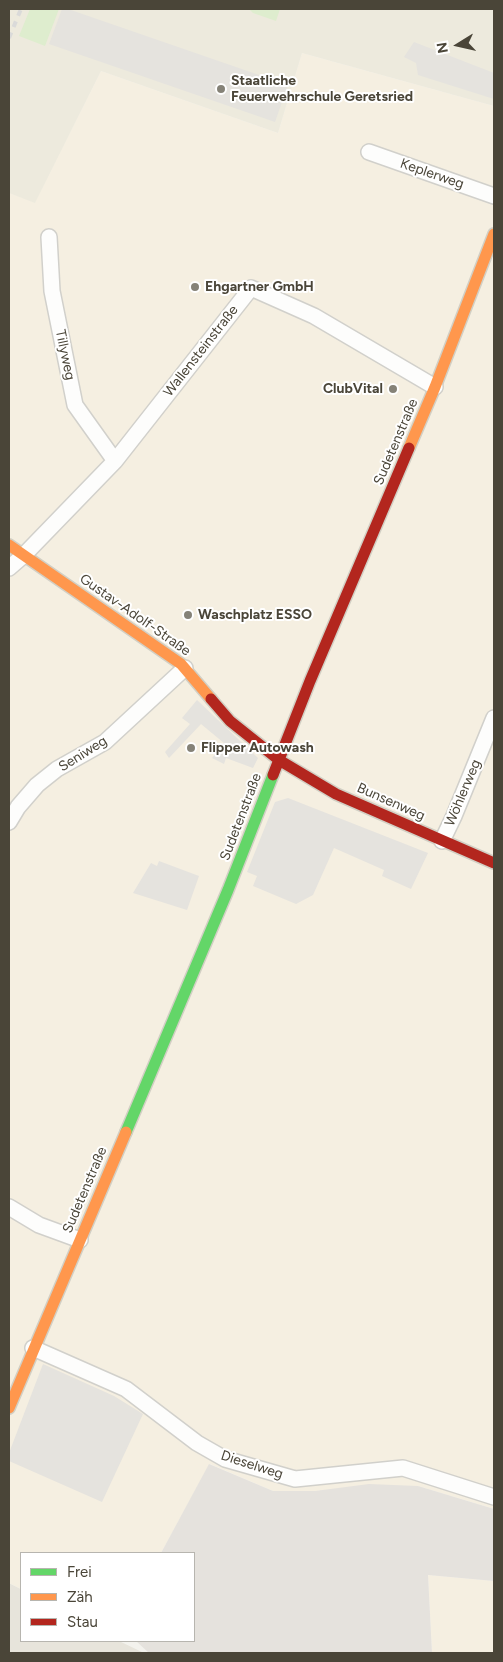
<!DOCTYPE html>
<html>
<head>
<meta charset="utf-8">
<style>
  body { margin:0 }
  #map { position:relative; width:503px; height:1662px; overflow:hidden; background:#f3f2ed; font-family:Figtree,sans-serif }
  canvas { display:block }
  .frame { position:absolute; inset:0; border:10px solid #4a4538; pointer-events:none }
  .legend { position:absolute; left:20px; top:1552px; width:175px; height:90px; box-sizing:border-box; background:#fff; border:1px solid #b7b5af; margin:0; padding:6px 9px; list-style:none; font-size:15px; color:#4a4538 }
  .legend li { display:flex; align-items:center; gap:10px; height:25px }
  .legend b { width:25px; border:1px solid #b7b5af }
  .north { position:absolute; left:433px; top:20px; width:50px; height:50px; -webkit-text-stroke:4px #fff; paint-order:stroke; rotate:260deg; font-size:14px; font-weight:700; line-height:20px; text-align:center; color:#4a4538 }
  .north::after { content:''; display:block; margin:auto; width:18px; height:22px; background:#4a4538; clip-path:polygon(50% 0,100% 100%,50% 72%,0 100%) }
</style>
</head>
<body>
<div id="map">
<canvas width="503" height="1662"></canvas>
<div class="frame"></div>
<ul class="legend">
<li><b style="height:6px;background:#63d668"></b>Frei</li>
<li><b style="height:6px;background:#ff974d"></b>Zäh</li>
<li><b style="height:6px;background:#b3261e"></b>Stau</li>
</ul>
<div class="north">N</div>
</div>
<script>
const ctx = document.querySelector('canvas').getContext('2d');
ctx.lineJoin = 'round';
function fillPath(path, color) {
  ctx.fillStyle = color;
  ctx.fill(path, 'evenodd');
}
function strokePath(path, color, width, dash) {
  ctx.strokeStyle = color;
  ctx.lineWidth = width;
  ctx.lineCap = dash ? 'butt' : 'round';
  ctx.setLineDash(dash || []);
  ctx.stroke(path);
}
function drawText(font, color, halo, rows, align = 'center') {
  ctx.font = font + ' Figtree,sans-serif';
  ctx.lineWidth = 4;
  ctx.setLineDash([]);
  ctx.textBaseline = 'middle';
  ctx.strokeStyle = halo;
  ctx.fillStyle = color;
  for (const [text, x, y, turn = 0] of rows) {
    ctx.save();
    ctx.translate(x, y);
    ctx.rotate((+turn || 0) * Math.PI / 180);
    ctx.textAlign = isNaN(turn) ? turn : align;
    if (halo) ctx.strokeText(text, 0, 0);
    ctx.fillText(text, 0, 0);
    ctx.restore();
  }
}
fillPath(new Path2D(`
  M9 1583 21 1589V1641H119L144 1653H9Z`), '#e7e4db');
fillPath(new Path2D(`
  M302 53 494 106V1509L418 1486 315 1491H273L210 1464 161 1553H21V1589L9 1583V193L35 202 101 71 278 133Z
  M428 1575 494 1581V1653H432Z`), '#f5efe1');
fillPath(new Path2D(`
  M209 1464 273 1491H315L369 1484 418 1486 494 1509V1581L428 1575 432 1653H149L136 1641H194V1553H161Z`), '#e5e2dd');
fillPath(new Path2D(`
  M9 9H494V106L302 53 278 133 101 71 35 203 9 193Z`), '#edeadd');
fillPath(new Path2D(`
  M30 9H59L45 46 19 36Z
  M249 9H280L276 21 253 13Z`), '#deedce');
fillPath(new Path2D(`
  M62 9H68L288 85 275 122 49 44Z
  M414 42 494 73V99L418 75 416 63 404 57Z
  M197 700 258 758 253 768 226 758 224 764 212 758 224 743 201 724 169 758 165 752 190 724 182 718Z
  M288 798 428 853 411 889 382 876 384 870 334 848 313 895 296 904 253 886 257 876 247 872 275 802Z
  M159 861 199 876 187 910 133 893 151 863 157 866Z
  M43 1364 114 1396 143 1414 102 1502 9 1461V1453Z`), '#e5e3de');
const street = new Path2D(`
  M369 152 494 196
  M49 237 52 291 75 405 115 461
  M9 568 24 555 115 461 251 288 314 316 435 387
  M9 822 18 807 37 785 57 769 105 742 185 668
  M442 841 454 816 494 718
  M9 1207 39 1225 80 1240
  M33 1348 126 1389 197 1443 225 1459 295 1479 403 1468 494 1497`);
const fast = new Path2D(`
  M126 1132 228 890 273 775`);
const slow = new Path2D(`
  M409 448 435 387 494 234
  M9 545 181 664 211 699
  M9 1408 126 1132`);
const jam = new Path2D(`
  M211 699 230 721 279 760 336 794 494 863
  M273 775 310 681 409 448`);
strokePath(street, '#d1d0cb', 18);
strokePath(fast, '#d2cfc4', 14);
strokePath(slow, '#d2cfc4', 14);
strokePath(jam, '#d2cfc4', 14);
strokePath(street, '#fdfdfc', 15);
strokePath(fast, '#63d668', 11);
strokePath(slow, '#ff974d', 11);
strokePath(jam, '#b3261e', 11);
strokePath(new Path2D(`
  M9 38 21 9`), '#dadad9', 4, [6, 6]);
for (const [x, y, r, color] of [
  [221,89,5,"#858277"],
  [195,287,5,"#858277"],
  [393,389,5,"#858277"],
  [188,615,5,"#858277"],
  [191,748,5,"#858277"]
]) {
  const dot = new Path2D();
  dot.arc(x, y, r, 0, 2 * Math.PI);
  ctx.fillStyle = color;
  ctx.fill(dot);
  strokePath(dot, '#fff', 2);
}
drawText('bold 14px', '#4a4538', '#fff', [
  ["Staatliche",231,81],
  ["Feuerwehrschule Geretsried",231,97],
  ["Ehgartner GmbH",205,287],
  ["ClubVital",383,389,"right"],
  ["Waschplatz ESSO",198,615],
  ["Flipper Autowash",201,748]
], 'left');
drawText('14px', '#4a4538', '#fff', [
  ["Keplerweg",432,174,19],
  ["Wallensteinstraße",201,351,-52],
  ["Tillyweg",65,355,78],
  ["Sudetenstraße",396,442,-67],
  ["Gustav-Adolf-Straße",135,615,35],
  ["Seniweg",83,754,-32],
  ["Wöhlerweg",463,793,-67],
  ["Bunsenweg",391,802,24],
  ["Sudetenstraße",241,817,-69],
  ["Sudetenstraße",85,1190,-67],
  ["Dieselweg",252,1465,18]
]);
</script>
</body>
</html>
